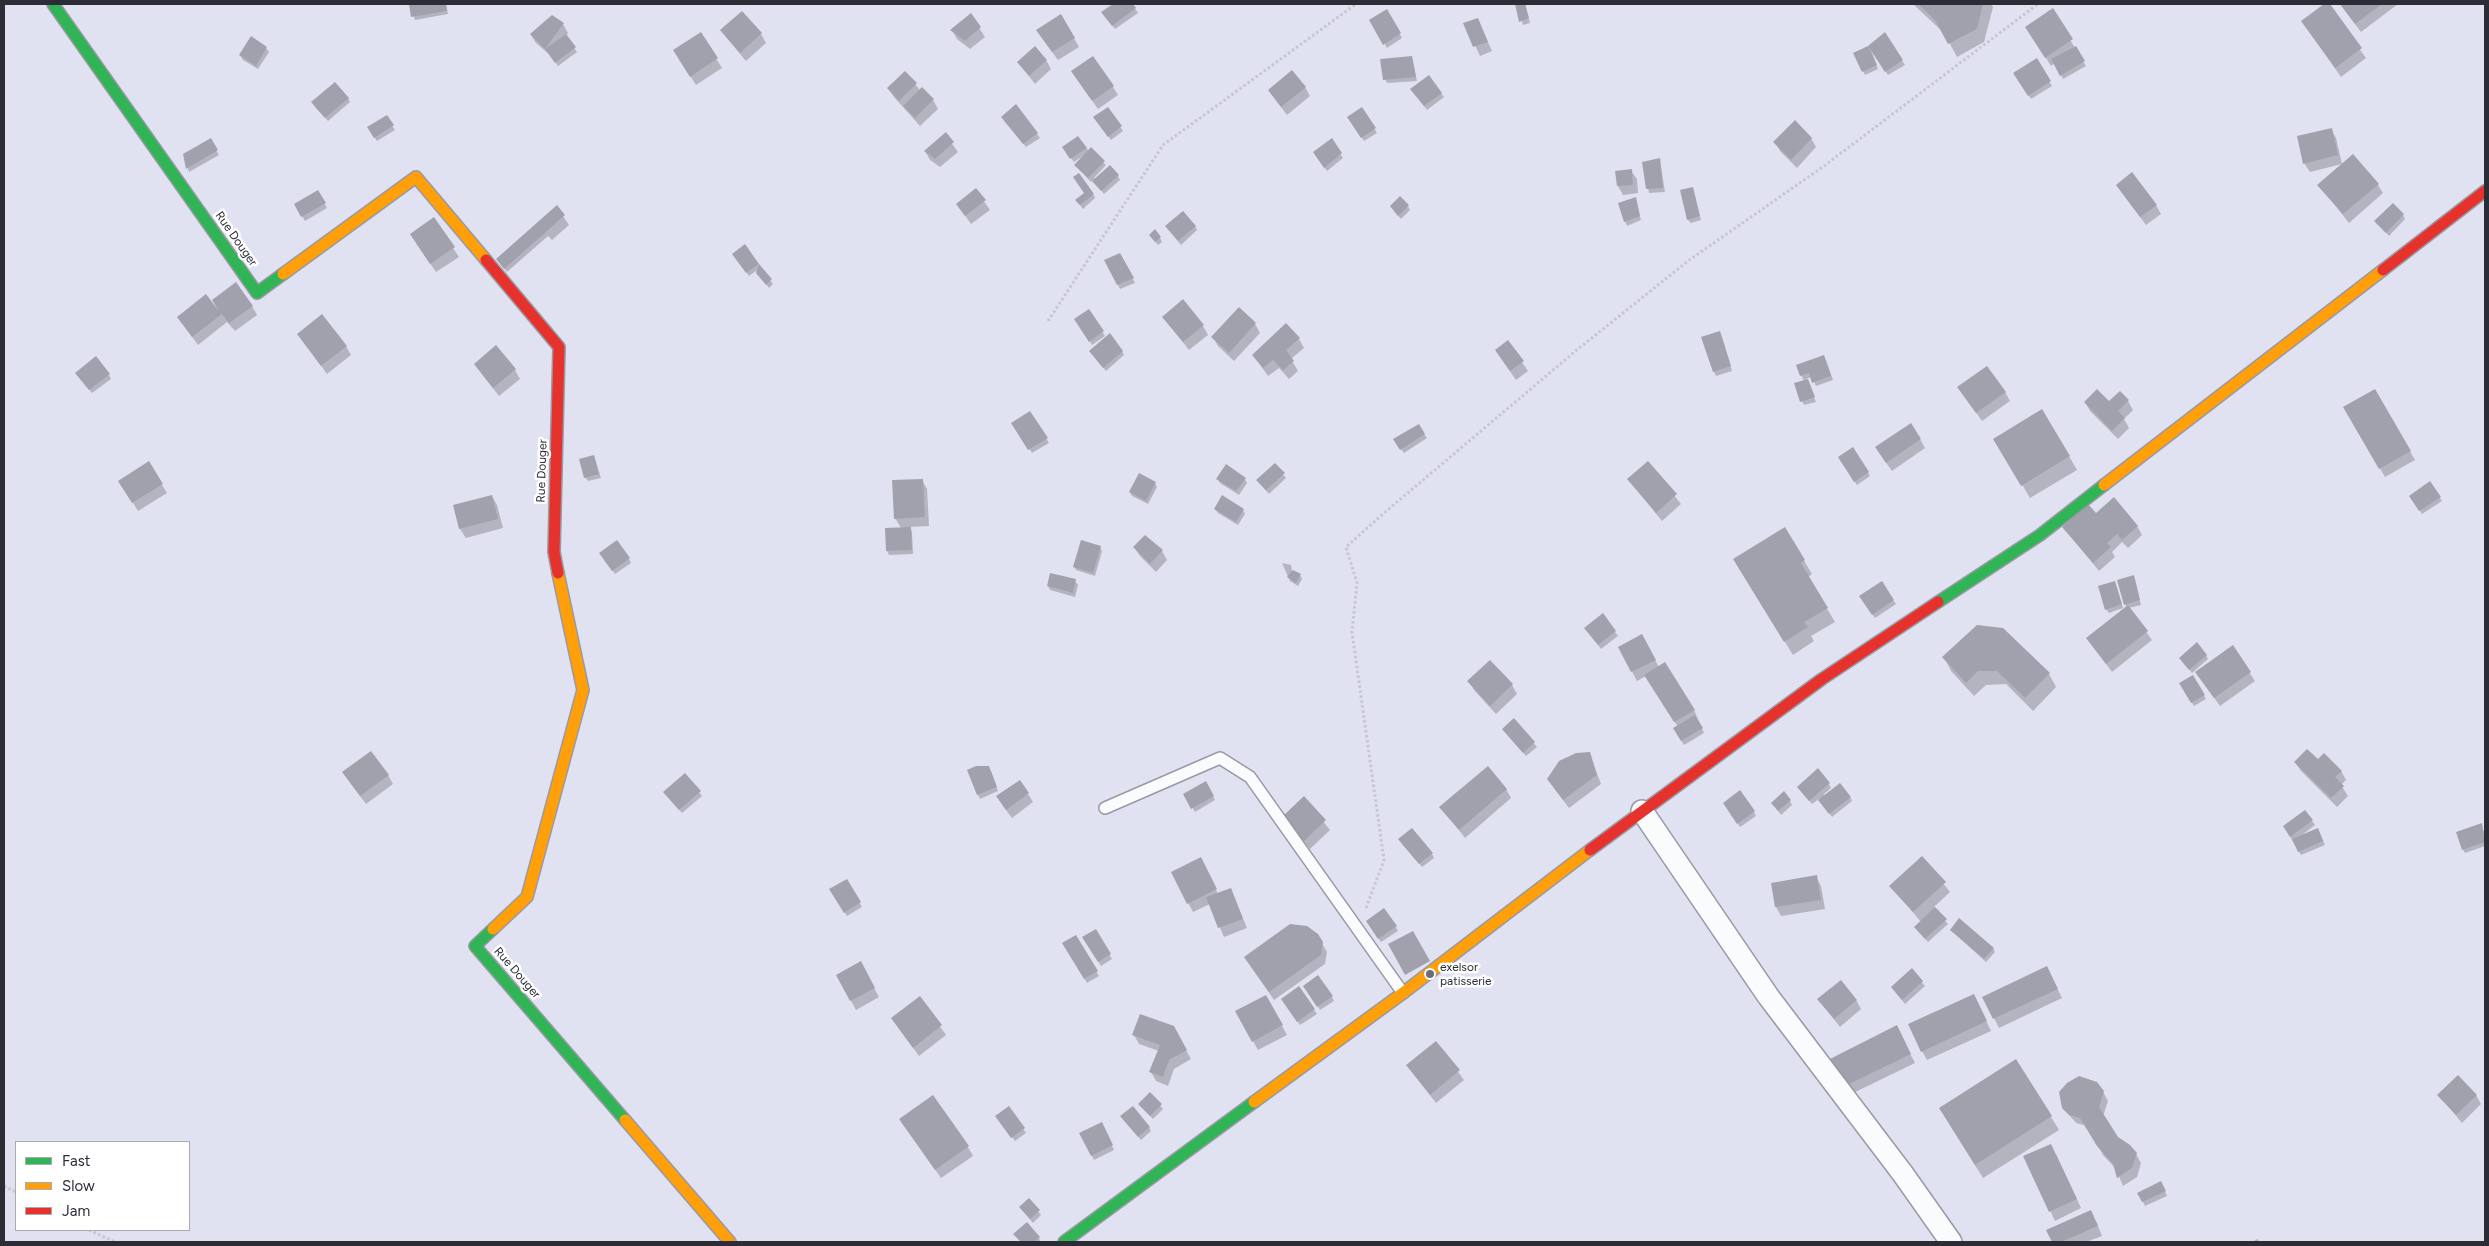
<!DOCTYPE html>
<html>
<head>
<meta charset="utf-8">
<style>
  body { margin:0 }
  #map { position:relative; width:2489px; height:1246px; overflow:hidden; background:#e1e2f1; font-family:Figtree,sans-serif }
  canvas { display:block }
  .frame { position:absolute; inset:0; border:5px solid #2c2c37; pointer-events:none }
  .legend { position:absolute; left:15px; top:1141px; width:175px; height:90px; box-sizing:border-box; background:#fff; border:1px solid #ababaf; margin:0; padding:6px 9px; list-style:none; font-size:15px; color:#2c2c37 }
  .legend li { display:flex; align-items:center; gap:10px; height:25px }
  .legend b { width:25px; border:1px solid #ababaf }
</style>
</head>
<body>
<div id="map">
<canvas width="2489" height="1246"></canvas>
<div class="frame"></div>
<ul class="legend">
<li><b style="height:6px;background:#30b455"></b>Fast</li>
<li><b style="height:6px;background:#ff9f0a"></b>Slow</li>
<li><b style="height:6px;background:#e5322d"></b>Jam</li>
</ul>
</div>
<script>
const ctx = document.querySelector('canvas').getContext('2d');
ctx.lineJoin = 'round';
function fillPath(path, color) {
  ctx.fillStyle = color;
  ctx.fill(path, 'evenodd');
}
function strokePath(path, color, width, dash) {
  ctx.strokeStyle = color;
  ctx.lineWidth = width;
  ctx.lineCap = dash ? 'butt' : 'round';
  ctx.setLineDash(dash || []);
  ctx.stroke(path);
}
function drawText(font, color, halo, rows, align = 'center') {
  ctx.font = font + ' Figtree,sans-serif';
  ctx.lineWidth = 5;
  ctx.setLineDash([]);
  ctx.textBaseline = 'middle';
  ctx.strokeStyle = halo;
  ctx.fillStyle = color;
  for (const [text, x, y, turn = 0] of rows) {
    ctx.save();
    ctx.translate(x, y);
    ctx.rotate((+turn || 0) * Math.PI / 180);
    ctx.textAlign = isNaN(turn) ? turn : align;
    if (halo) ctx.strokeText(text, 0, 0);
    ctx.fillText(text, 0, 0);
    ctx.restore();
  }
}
fillPath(new Path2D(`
  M410 4H446L448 14 415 20Z
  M1115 4H1132L1138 13 1115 29 1103 13Z
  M1516 4H1525L1530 23 1523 25Z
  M1913 4H1991L1993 7 1984 42 1957 57 1944 33Z
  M2326 4 2366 58 2341 77 2302 21Z
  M2340 4H2398L2361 32Z
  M2052 10 2086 66 2063 79 2055 63 2051 66 2032 36Z
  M1386 11 1402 38 1387 48 1371 20Z
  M971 15 985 37 970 49 957 39 952 30Z
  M1061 16 1079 47 1058 60 1037 31Z
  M563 24 568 33 566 36 577 52 558 66 551 56 536 43 531 35Z
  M1465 24 1482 29 1492 51 1480 56Z
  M721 31 761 34 766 43 746 61Z
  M701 34 722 68 696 85 679 59Z
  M1885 34 1905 65 1888 75 1871 49 1878 69 1865 75 1854 54 1868 47Z
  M266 48 269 52 258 69 243 60 240 55Z
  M1412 58 1417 81 1387 83 1385 79Z
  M1046 60 1051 69 1035 84 1018 62Z
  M2036 60 2052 86 2031 99 2015 73Z
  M905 72 920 90 933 100 938 109 920 126 894 97 888 88Z
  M1078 80 1113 87 1118 95 1098 109Z
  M1305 87 1310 96 1287 115 1269 91Z
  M1414 93H1441L1444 97 1427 110Z
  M348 98 350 102 328 121 315 107Z
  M1016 106 1040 138 1026 147 1005 121Z
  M1107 108 1123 131 1111 140 1097 121Z
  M1362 109 1377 133 1364 141 1349 117Z
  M386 116 395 130 377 141 368 128Z
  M2331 129 2336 138 2342 164 2310 172 2304 163Z
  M945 134 958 152 940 167 930 160 925 151Z
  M1811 138 1816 147 1797 168 1780 151 1775 142Z
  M210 140 219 155 189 172 184 155Z
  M1331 140 1343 158 1327 171 1316 156Z
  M1086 148 1106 165 1094 178 1096 179 1118 176 1120 180 1104 194 1093 180 1091 182 1076 166 1084 155 1074 162 1066 151Z
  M1660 160 1665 192 1649 193 1643 163Z
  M1631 171 1637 179 1638 193 1623 195 1618 186Z
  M2319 185H2378L2383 193 2349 223Z
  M2117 186 2156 205 2161 214 2146 225Z
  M1692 188 1701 220 1691 223 1688 220Z
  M976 190 990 210 971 224 957 204Z
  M318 192 327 208 305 221 295 204Z
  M1086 194H1093L1095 198 1083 209 1076 200Z
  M1635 199 1641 220 1627 226 1619 204Z
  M1408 206 1410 210 1401 219 1394 211Z
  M557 207 569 225 552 240 548 236 507 272 500 263Z
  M2403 215 2405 219 2389 236 2376 222Z
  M434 219 459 257 436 272 416 243Z
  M1195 226 1197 230 1181 245 1169 230Z
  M1160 238 1162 242 1158 245 1153 239Z
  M1120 254 1135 283 1120 289 1105 261Z
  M736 258 758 264 773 284 769 288 756 271 749 276Z
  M252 306 257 315 235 331 227 322 198 345 178 317Z
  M1239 309 1255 324 1260 333 1234 361 1218 346 1213 337Z
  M1089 311 1105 336 1092 345 1076 319Z
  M1163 317 1203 326 1208 335 1189 350Z
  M299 335 346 346 351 355 327 374Z
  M1722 337 1732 371 1716 376 1714 372Z
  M1299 339 1304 348 1291 359 1298 371 1289 379 1279 368 1268 376 1253 355Z
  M1508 342 1528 371 1516 380 1496 351Z
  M1122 351 1124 355 1106 371 1093 355Z
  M1826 360 1833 380 1816 386 1812 377 1806 379 1816 402 1804 405 1802 401 1804 381 1797 366Z
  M515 370 520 379 499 396 481 373Z
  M109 375 111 379 92 393 79 377Z
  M2375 390 2415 460 2385 477 2345 408Z
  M2005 392 2010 401 1982 421 1964 396Z
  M2128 401 2133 410 2124 419 2129 428 2118 439 2090 411 2085 402Z
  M1030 412 1049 443 1032 453 1013 423Z
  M1418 425 1427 438 1404 453 1394 439Z
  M1920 439 1925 448 1892 471 1882 457Z
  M1995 439 2069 456 2077 470 2030 498Z
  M594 456 601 478 588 481 585 477Z
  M1839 458 1868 472 1870 476 1857 485Z
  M1648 463 1681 504 1662 521 1629 480Z
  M1275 465 1286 478 1269 494 1260 484Z
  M1218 479H1245L1247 483 1239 495 1220 483Z
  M922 480 927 489 929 526 910 527 912 532 913 554 889 555 887 551 901 528 895 518Z
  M1155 483 1157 487 1148 504 1132 496 1130 492Z
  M162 485 167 493 138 511 125 490Z
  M492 496 497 505 503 528 466 538 460 529 455 505Z
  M2411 496 2439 497 2442 501 2422 514Z
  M1215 509 1243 510 1245 514 1238 525 1218 513Z
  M2096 515 2137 526 2142 535 2128 548 2122 542 2112 552 2115 557 2099 571 2063 527Z
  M1785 529 1812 574 1808 577 1835 622 1811 636 1814 641 1793 655 1743 573Z
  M1145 537 1162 551 1167 560 1156 572 1140 556 1134 547Z
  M1100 547 1102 551 1095 576 1076 570 1074 566Z
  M603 557 629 559 631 563 615 574Z
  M1282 563 1291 565 1292 571 1300 575 1302 579 1298 586 1290 581Z
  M1075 581 1078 585 1075 597 1050 590 1048 586Z
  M2135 581 2141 605 2129 608 2152 640 2112 672 2088 639 2127 607 2125 604Z
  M2116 586 2123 608 2109 613 2106 609Z
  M1893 600 1896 604 1875 618 1863 601Z
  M1588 632H1615L1618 636 1601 649Z
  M1647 645 1659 667 1694 710 1704 733 1684 745 1674 729 1678 727 1646 676 1637 681 1619 647Z
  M2232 647 2255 681 2220 706 2202 681Z
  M2206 655 2208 659 2192 673 2183 662Z
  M1944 657 2049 674 2056 687 2033 711 2006 684 1986 685 1974 696 1951 671Z
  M1490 661 1512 685 1517 694 1496 714 1474 690 1469 681Z
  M2193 676 2206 699 2194 706 2181 683Z
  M1514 720 1537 747 1526 756 1503 730Z
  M1589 753 1601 784 1569 808 1554 788Z
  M2318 761 2341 771 2346 780 2341 785 2348 796 2337 807 2301 771 2295 762Z
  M991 771 998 791 980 799 978 795Z
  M388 775 393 784 366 804 349 781Z
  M1206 783 1215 800 1195 812 1185 794Z
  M1829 784 1831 788 1824 794 1825 796 1850 797 1852 801 1832 817 1819 799 1812 804 1801 791Z
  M1506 789 1511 798 1465 838 1441 807Z
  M699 792 702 796 682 813 667 796Z
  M1028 794 1033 802 1012 818 1003 806Z
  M1304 798 1330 830 1310 849 1289 826Z
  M1790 801 1792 805 1781 815 1775 807Z
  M1727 807 1754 812 1756 816 1740 827Z
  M2305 811 2315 825 2301 836 2320 833 2325 845 2301 855 2286 830Z
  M2481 825 2485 834V846L2465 853 2463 849Z
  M1402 844 1432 854 1434 858 1422 867Z
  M1922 857 1950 892 1934 907 1948 924 1928 942 1918 931 1921 922 1891 886Z
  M1205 867 1218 894 1231 889 1247 928 1224 937 1210 904 1193 912 1172 873Z
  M1816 877 1821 886 1825 909 1781 916 1776 907 1773 884Z
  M847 880 862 907 847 916 831 890Z
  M1369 925 1396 927 1398 931 1381 942Z
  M1951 930 1993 948 1995 952 1986 962Z
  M1095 931 1112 959 1101 966 1084 938Z
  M1317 935 1327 952 1325 964 1274 1000 1245 958Z
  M1076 937 1099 976 1087 983 1064 944Z
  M860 963 879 997 856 1010 837 975Z
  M2047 968 2062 998 1999 1028 1984 998Z
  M1912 970 1925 986 1905 1004 1892 988Z
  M1299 988 1317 1014 1300 1025 1285 1004Z
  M1307 990 1332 997 1334 1001 1320 1010Z
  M1974 995 1991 1031 1927 1060 1922 1051Z
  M920 998 946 1035 919 1056 892 1019Z
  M1819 1000H1856L1861 1009 1840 1027Z
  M1271 1005 1287 1035 1258 1050 1237 1012Z
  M1173 1027 1191 1059 1174 1069 1168 1086 1156 1081 1151 1072 1159 1051 1139 1044 1134 1035Z
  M1901 1036 1915 1063 1847 1096 1842 1087Z
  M1436 1042 1464 1080 1436 1103 1407 1065Z
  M2103 1092 2108 1101 2103 1116 2117 1138 2136 1154 2141 1163 2137 1177 2123 1186 2116 1169 2103 1155 2087 1126 2076 1123 2063 1108Z
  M1150 1094 1163 1109 1153 1119 1139 1104Z
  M2439 1095H2476L2481 1104 2462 1123Z
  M1009 1108 1026 1133 1015 1141 999 1120Z
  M2051 1117 2059 1130 1983 1178 1948 1122Z
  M1124 1120 1149 1127 1151 1131 1141 1140Z
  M1103 1127 1114 1150 1094 1160 1081 1133Z
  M906 1128 968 1147 973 1156 941 1178Z
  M2056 1154 2081 1208 2055 1221 2025 1157Z
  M2163 1187 2167 1196 2145 1206 2139 1193Z
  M1029 1199 1041 1215 1033 1223 1020 1207Z
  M2096 1221 2102 1236 2086 1242H2053L2048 1230Z
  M1017 1238H1039L1041 1242H1021Z
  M2257 1239 2260 1242H2252Z`), '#0003');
fillPath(new Path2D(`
  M409 4H446L447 11 411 17Z
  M1113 4H1133L1136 8 1112 26 1101 12Z
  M1515 4H1525L1529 18 1519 22Z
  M1918 4H1983L1977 29 1948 44 1935 20Z
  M2324 4H2330L2362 48 2335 68 2301 21Z
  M2340 4H2382L2355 24Z
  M2053 8 2073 39 2045 58 2025 27Z
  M1387 9 1401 33 1383 45 1369 20Z
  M742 11 762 33 740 53 720 30Z
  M971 13 981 27 965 41 950 30Z
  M1061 14 1075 38 1052 52 1036 30Z
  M552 15 564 23 545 49 530 34Z
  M1478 18 1488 42 1473 47 1463 23Z
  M701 32 718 58 690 77 673 50Z
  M1885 32 1903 60 1885 72 1868 46Z
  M566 34 576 47 555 63 545 49Z
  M251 36 267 47 256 66 239 55Z
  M1035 46 1047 60 1029 76 1017 62Z
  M1868 46 1877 65 1862 72 1853 53Z
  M2076 46 2085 61 2060 76 2051 59Z
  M1093 56 1114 86 1092 101 1071 71Z
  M1412 56 1416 77 1383 80 1380 59Z
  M2037 58 2051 81 2028 96 2013 73Z
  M1292 70 1306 87 1281 107 1268 90Z
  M905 71 917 83 899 101 887 88Z
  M1429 75 1442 93 1424 106 1410 89Z
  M335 82 349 98 325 118 311 102Z
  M922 87 934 99 915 118 903 106Z
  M1016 104 1038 133 1023 144 1001 117Z
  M1108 107 1122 126 1108 137 1093 117Z
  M1362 107 1376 128 1361 138 1347 117Z
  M387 115 394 125 374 138 367 127Z
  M1795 120 1812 138 1791 160 1773 142Z
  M2332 128 2338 155 2303 164 2297 136Z
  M946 132 954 142 935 159 924 151Z
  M1078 136 1087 148 1070 159 1062 147Z
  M211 138 218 150 186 169 183 154Z
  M1332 138 1342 153 1324 168 1313 152Z
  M1091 147 1105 161 1088 178 1074 165Z
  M2353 154 2379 184 2343 214 2317 185Z
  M1660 158 1663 188 1646 189 1642 162Z
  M1110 165 1119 175 1101 191 1092 181Z
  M1632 169 1633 185 1617 186 1615 171Z
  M2132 172 2157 205 2140 217 2116 185Z
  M1079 173 1094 194 1080 205 1075 200 1084 193 1073 177Z
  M1693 187 1700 216 1687 220 1680 190Z
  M976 188 986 200 965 216 956 204Z
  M318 190 326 203 301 217 294 204Z
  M1400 196 1409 205 1398 216 1390 206Z
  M1636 197 1640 216 1624 222 1618 203Z
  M2393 203 2404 214 2386 233 2374 221Z
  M557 205 565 215 504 269 496 259Z
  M1183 211 1196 226 1178 241 1165 226Z
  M434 217 455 247 430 264 410 234Z
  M1155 229 1161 237 1155 242 1149 235Z
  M745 244 759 264 746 273 732 254Z
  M1120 253 1134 278 1117 285 1104 260Z
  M759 264 772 279 766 285 756 273Z
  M236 282 253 306 229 323 222 314 192 337 177 317 206 294 218 310 212 300Z
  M1183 299 1204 325 1183 342 1162 317Z
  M1239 307 1256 323 1229 353 1211 337Z
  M1089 309 1104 331 1089 342 1074 319Z
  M322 314 347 346 321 366 297 334Z
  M1286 323 1300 338 1286 350 1294 361 1283 370 1273 360 1263 368 1252 355Z
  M1720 331 1731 366 1713 372 1701 337Z
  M1110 333 1123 351 1103 368 1089 351Z
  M1508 340 1524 361 1510 371 1495 350Z
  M496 345 516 369 493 388 474 364Z
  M1824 355 1831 376 1812 383 1809 373 1800 376 1796 365Z
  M96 356 110 374 89 390 75 373Z
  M1987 366 2006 392 1976 413 1957 387Z
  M1808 379 1815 397 1800 402 1794 383Z
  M2097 389 2109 401 2120 391 2129 400 2118 411 2125 418 2112 431 2084 402Z
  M2375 389 2411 451 2379 469 2343 407Z
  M2042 409 2070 456 2021 486 1993 439Z
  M1030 411 1048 438 1028 450 1011 423Z
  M1911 423 1921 439 1886 463 1875 447Z
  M1419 424 1425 434 1400 450 1393 439Z
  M1853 447 1869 472 1854 482 1838 457Z
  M594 455 599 474 584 478 579 459Z
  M149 461 163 484 132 503 118 481Z
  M1648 461 1677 494 1656 513 1627 479Z
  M1275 463 1285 473 1266 490 1256 480Z
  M1226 464 1246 478 1236 491 1216 479Z
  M1139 473 1156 482 1146 501 1129 492Z
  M923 479 925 517 894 519 892 480Z
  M2430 481 2441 497 2419 511 2409 496Z
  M492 495 498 519 459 529 453 505Z
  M1222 495 1244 509 1236 522 1214 509Z
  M2114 497 2138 526 2122 540 2117 534 2107 543 2111 547 2093 563 2062 527 2088 504 2096 513Z
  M911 527 912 550 886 551 885 528Z
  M1785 527 1805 560 1801 563 1828 608 1804 622 1808 627 1784 642 1733 559Z
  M1145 535 1163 550 1150 564 1133 547Z
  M617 540 630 558 612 571 599 553Z
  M1081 540 1101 546 1093 573 1073 567Z
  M1293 570 1301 574 1296 583 1287 577Z
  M1050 573 1076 579 1073 593 1047 586Z
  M2134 575 2140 600 2124 605 2117 580Z
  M1882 581 1894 600 1872 615 1859 596Z
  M2115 581 2122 604 2105 610 2098 586Z
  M2128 605 2148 631 2106 664 2086 638Z
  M1603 613 1616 631 1598 645 1584 628Z
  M1977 625 2003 628 2050 673 2025 698 1997 671H1978L1966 683 1942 657Z
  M1642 634 1656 660 1631 672 1618 647Z
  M2197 642 2207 655 2189 670 2179 658Z
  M2233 645 2251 672 2214 698 2195 672Z
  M1490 660 1513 684 1490 706 1467 681Z
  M1665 662 1695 710 1674 722 1644 675Z
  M2193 675 2205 695 2191 703 2179 683Z
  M1695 715 1703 728 1681 741 1673 728Z
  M1514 718 1535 742 1523 753 1502 729Z
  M2307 749 2318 759 2324 753 2342 771 2335 777 2344 786 2331 798 2294 762Z
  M371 751 389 775 360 796 342 772Z
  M1590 752 1597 775 1563 800 1547 779 1559 761 1576 753Z
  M976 766H989L997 787 977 795 967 770Z
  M1488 766 1507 789 1459 830 1439 807Z
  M1818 768 1830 783 1809 801 1797 787Z
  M685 773 701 791 679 810 663 792Z
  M1020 780 1029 793 1006 810 996 796Z
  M1206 781 1214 796 1191 809 1183 794Z
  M1840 783 1851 797 1829 814 1818 800Z
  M1740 790 1755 811 1737 824 1723 803Z
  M1784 791 1791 800 1778 811 1771 803Z
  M1304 796 1326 820 1304 841 1282 817Z
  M2305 810 2313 820 2290 837 2283 826Z
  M2482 823 2485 842 2462 850 2456 832Z
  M1412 828 1433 853 1419 864 1398 839Z
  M2318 828 2323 841 2298 852 2292 839Z
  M1922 856 1946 882 1913 912 1889 886Z
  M1201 857 1217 889 1187 904 1171 872Z
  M1817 875 1821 900 1775 907 1771 883Z
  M847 879 861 902 844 913 829 889Z
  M1231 888 1243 919 1218 928 1206 897Z
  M1935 907 1947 919 1925 939 1914 927Z
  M1384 908 1397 926 1378 939 1366 921Z
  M1959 918 1994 948 1984 959 1950 930Z
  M1290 924 1307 926 1318 934 1323 942 1321 955 1269 992 1244 957Z
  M1096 929 1111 954 1098 962 1082 937Z
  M1413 931 1430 961 1405 975 1388 944Z
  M1076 935 1098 971 1084 979 1062 943Z
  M861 961 875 988 850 1001 836 975Z
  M2047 966 2058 989 1993 1019 1982 997Z
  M1912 968 1923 981 1902 1000 1891 987Z
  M1318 975 1333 996 1317 1007 1303 986Z
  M1841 980 1857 1000 1834 1019 1817 999Z
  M1299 986 1315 1009 1297 1022 1281 999Z
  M1974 994 1987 1021 1921 1052 1908 1024Z
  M1266 995 1283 1025 1252 1042 1235 1011Z
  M920 996 942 1025 913 1048 891 1018Z
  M1140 1014 1174 1026 1187 1050 1169 1060 1163 1077 1149 1072 1160 1045 1132 1035Z
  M1897 1025 1911 1054 1841 1088 1828 1060Z
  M1436 1041 1460 1070 1430 1095 1406 1065Z
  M2016 1059 2052 1116 1975 1165 1939 1108Z
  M2458 1075 2477 1095 2456 1115 2437 1095Z
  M2079 1076 2097 1082 2104 1091 2099 1107 2118 1137 2130 1145 2137 1153 2132 1168 2117 1178 2113 1164 2097 1146 2080 1118 2069 1115 2062 1108 2059 1092 2067 1083Z
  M1150 1092 1162 1104 1150 1116 1138 1104Z
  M933 1095 969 1146 935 1170 899 1119Z
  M1009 1106 1025 1128 1011 1138 995 1116Z
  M1133 1106 1150 1127 1138 1137 1120 1116Z
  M1102 1122 1113 1145 1091 1156 1079 1133Z
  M2051 1144 2077 1199 2049 1212 2023 1156Z
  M2161 1181 2166 1191 2142 1202 2137 1193Z
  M1029 1198 1040 1210 1030 1219 1019 1207Z
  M2091 1210 2098 1226 2061 1242H2052L2046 1230Z
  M1027 1222 1040 1237 1034 1242H1021L1013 1234Z`), '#a0a1ac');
const lane = new Path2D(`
  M1105 808 1220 758 1250 777 1403 993`);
const street = new Path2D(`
  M1642 811 1768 996 1903 1174 1951 1242`);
const fast = new Path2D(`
  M53 4 257 293 283 274
  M1938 602 2040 535 2104 485
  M493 929 475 946 625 1120
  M1064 1242 1254 1102`);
const slow = new Path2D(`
  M283 274 416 177 486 260
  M2104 485 2383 270
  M493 929 527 897 583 690 558 573
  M1254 1102 1403 993 1590 850
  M625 1120 730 1242`);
const jam = new Path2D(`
  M486 260 559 347 554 552 558 573
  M2383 270 2485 191
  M1590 850 1822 679 1938 602`);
strokePath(lane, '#9999a5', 14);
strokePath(street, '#9999a5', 24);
strokePath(fast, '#9999a5', 14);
strokePath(slow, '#9999a5', 14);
strokePath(jam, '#9999a5', 14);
strokePath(new Path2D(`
  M1048 321 1163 145 1356 4
  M1366 908 1384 860 1352 632 1357 583 1346 547 1384 513 1578 349 1688 261 1824 166 2038 4
  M4 1186 16 1192
  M89 1230 115 1242`), '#c6c6cc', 3, [2.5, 2.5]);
strokePath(lane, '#fafbfd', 11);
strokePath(street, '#fafbfd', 21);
strokePath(fast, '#30b455', 11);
strokePath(slow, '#ff9f0a', 11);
strokePath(jam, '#e5322d', 11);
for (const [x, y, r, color] of [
  [1430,974,5,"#6b6c78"]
]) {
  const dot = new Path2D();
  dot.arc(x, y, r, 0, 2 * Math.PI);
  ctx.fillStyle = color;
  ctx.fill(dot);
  strokePath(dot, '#fff', 2);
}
drawText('12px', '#2c2c37', '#fff', [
  ["Rue Douger",236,239,55],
  ["Rue Douger",542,471,-88],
  ["Rue Douger",517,973,49]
]);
drawText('12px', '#2c2c37', '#fff', [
  ["exelsor",1440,967],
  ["patisserie",1440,981]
], 'left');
</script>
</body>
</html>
